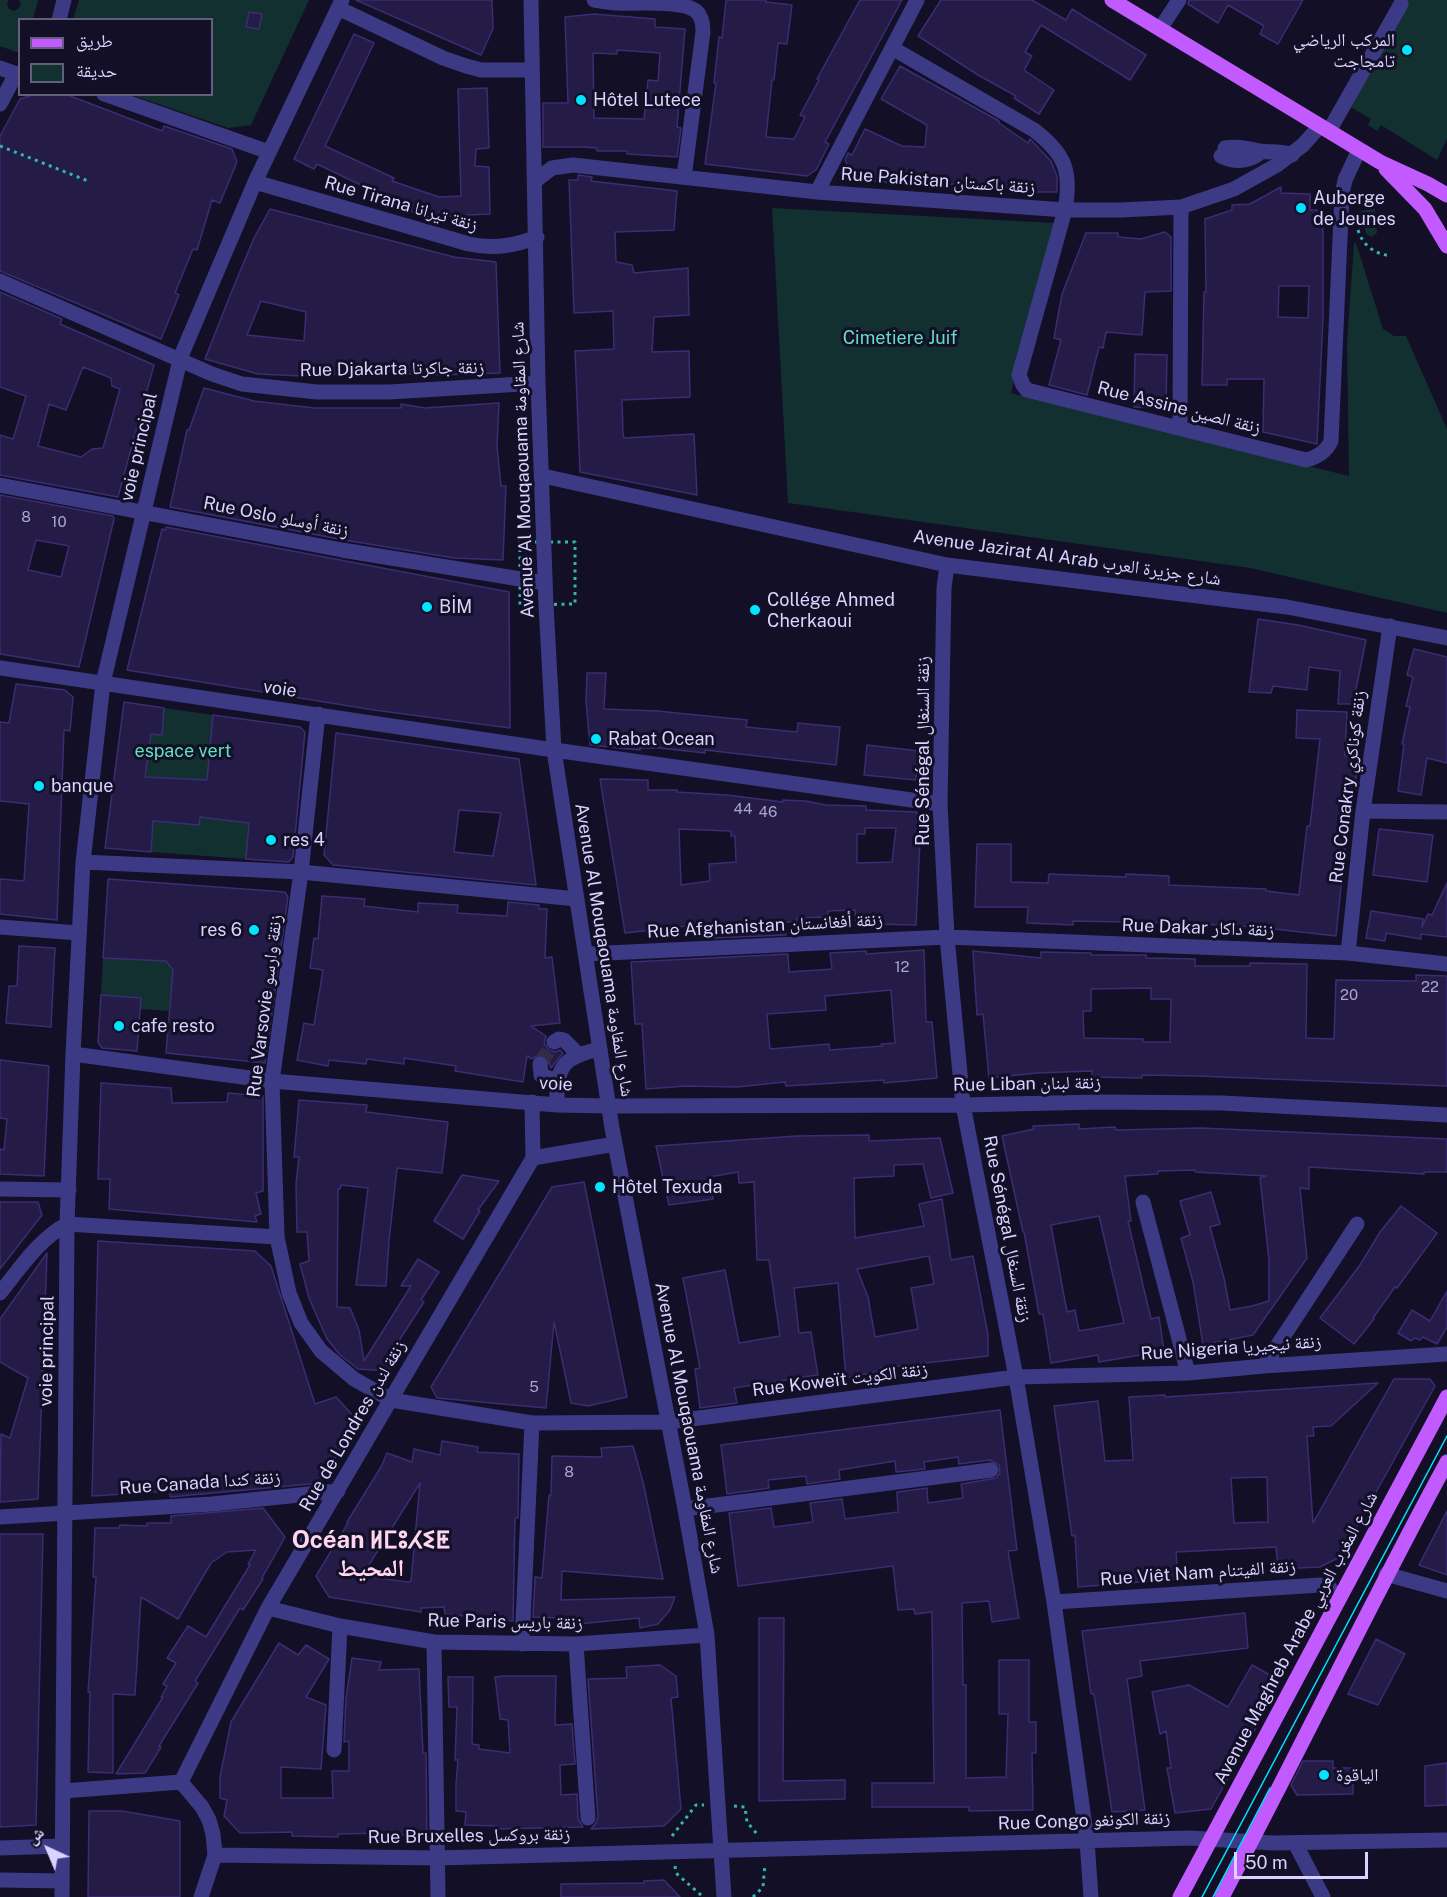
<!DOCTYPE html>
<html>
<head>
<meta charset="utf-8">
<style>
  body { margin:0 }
  #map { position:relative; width:1447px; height:1897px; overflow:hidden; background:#130f26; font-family:"Public Sans","Noto Naskh Arabic",sans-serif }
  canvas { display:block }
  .legend { position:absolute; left:18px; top:18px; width:195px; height:78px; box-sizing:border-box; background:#130f26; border:2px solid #625e7d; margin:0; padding:8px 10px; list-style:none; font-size:18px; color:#d9d4ff }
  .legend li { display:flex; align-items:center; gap:12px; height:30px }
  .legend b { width:30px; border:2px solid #625e7d }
  .north { position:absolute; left:18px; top:1819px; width:60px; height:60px; -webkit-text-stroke:4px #130f26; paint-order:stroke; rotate:316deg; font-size:16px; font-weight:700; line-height:24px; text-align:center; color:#d9d4ff }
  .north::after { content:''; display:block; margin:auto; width:21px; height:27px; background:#d9d4ff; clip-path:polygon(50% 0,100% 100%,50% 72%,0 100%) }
  .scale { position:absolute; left:1234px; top:1852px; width:134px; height:27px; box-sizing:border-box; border:3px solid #d9d4ff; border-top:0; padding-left:8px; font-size:18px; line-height:21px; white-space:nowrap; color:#d9d4ff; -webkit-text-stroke:4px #130f26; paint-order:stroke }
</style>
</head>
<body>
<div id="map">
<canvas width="1447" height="1897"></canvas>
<ul class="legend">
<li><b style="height:8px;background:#c25bff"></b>طريق</li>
<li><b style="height:16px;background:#12302f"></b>حديقة</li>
</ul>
<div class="north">ش</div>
<div class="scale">50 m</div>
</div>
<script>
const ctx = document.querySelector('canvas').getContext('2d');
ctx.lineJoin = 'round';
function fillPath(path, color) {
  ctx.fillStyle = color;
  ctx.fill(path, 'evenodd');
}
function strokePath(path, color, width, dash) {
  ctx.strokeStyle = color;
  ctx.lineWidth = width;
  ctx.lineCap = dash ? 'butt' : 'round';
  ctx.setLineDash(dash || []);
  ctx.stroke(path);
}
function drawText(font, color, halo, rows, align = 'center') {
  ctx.font = font + ' "Public Sans","Noto Naskh Arabic","Noto Sans Tifinagh",sans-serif';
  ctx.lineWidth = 6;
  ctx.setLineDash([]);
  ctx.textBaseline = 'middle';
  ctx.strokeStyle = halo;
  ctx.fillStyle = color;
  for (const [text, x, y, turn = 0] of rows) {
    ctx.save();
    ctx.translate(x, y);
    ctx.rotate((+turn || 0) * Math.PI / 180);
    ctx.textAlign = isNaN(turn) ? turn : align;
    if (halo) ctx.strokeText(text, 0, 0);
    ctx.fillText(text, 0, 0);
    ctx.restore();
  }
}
fillPath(new Path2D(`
  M0 0H8L7 4 9 9 14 11 19 8 21 4 19 0H38L33 19 20 20 19 53 0 46Z
  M79 0H309L251 125 228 128 132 95 212 94V20H73Z
  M1395 0H1447V139L1437 160 1381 125 1377 131 1368 125 1371 119 1339 100Z
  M772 208 1055 223 1011 393 1349 476 1347 343 1354 243H1356L1383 329 1394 336H1406L1447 429V613L1250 568 788 503Z
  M1375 208 1377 233 1372 237 1366 234 1361 211Z
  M164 708 213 715 207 780 145 777 151 734 162 735Z
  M200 817 249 823 246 859 151 852 153 821 198 825Z
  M103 958 174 961 169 1011 140 1009 141 998 101 995Z`), '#12302f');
const building = new Path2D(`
  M356 0H492L493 29 481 55Z
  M726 0H766V2L792 5 787 44 778 43 774 80H772L766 137 794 139 805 117 800 115 819 80 817 79 860 0H902L825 142 829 144 816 170 807 176 705 164 716 83H714L719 37 722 38Z
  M941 0H1032L1066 20 1072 9 1146 55 1130 80 1041 25 1025 52 1032 56 1024 70 1054 90 1039 114 1014 98 1016 96 978 75 918 36Z
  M1189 0H1303L1278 44 1260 34 1264 26 1228 5 1218 23 1188 4Z
  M249 12 262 14 259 29 246 27Z
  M594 14 655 19V27L685 29 677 127 681 128 677 157 627 154V151H597V148L582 147H543V103H568L565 17ZM617 50 660 53 658 81 648 80 644 119 594 118 593 53 617 54Z
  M354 34 374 43 325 146 394 178 392 181 439 197 461 196 458 89 487 88 489 148 476 149 475 166 489 167 490 214 445 216V218L418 215 390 199 317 164 314 169 294 159Z
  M900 66 999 121V123L1028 143 1030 139 1051 161 1057 176V192H1015V188L894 181V183L854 179 845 160 848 153 852 155 865 129 902 146 925 147 927 125 881 99Z
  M35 94H65L162 131 164 126 232 149 237 162 220 203 212 200 197 250 193 249 175 293 179 295 161 339 0 271V136L20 99Z
  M578 175 592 177 591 181 677 191 674 230 615 232 616 262 632 265 634 273 688 268 689 315 654 317 652 352 689 351 690 397 622 400 623 433 624 438 694 434 697 495 580 472 575 351 614 349 613 311 574 313 569 180H578Z
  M1281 187V193L1310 194V210H1323V318L1317 444 1263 432 1264 379H1227V385H1202L1204 292H1206L1205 219 1232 210V205L1250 204ZM1279 286H1309L1308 318 1278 317Z
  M270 209 454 257 496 262 500 373 439 375 368 372 303 376 258 374 205 359 231 293 254 238ZM261 301 306 312 304 341 247 335Z
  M1165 232 1171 237V291L1145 292 1142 335 1106 332 1103 348 1099 347 1087 395 1049 385 1061 340 1054 338 1062 294 1086 233H1118V237L1141 239Z
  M0 292 62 319 60 324 154 365 118 497 0 475V435L13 439 26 396 0 387ZM83 367 111 378 112 386 120 389 103 448 92 449 81 457 38 446 49 404 66 410Z
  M1135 354 1167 355 1166 408 1134 407Z
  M204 388 254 401 314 408H401V404L425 408 499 403 497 446 501 486H506L503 560 454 558 344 540 170 507 187 430H189Z
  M0 495 113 516 114 519 79 667 0 654ZM36 540 69 546 61 577 28 570Z
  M166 527 509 592 510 728 374 710 127 670 162 529 166 530Z
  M1258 619 1298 625 1366 640 1353 704H1338L1340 671 1309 667 1307 690 1273 686 1271 693 1249 692Z
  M1414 649 1447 657V763L1427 758 1421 795 1398 791 1404 744H1402L1410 707 1406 706 1413 677 1407 675Z
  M587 673H606L604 709 657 711 747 720 746 727 797 732 798 723 840 727 836 765 705 750V753L659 748H640V750L590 745 586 701Z
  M16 684 65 690 73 697 70 731 64 730 57 920 0 914V879L24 881 29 804 0 801V722L9 723Z
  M124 702 164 708 162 735 151 734 145 777 207 780 213 715 300 727 305 732 293 857 289 862 246 859 249 823 200 817 199 825 153 821 151 852 105 848Z
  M1297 710 1347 712 1345 756 1358 757 1353 808H1349L1336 936 1257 927 1174 923 1073 921V925L1027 923 1028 907H975L977 844H1011V882L1048 883 1049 874 1126 877V874L1169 876V885L1266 889V891L1299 895 1307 826H1310L1320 739 1296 738Z
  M336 733 519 759 536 885 333 865 324 855ZM459 810 501 813 493 856 454 852Z
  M867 745 919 751 916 780 864 775Z
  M600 779 648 780V790H677V792L727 795 783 802V800L806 801 826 805 866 806V810L917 812V841H920L916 925 872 924 856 926 855 910 828 911V917L797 918V922H785L786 935 714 938 713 923 625 933ZM865 828H896L892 862 857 863V834H865ZM679 829 731 831V836H735L736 862 709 864 710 881 681 885Z
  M1379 829 1433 835 1427 882 1373 875Z
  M108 879 285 892 288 897 265 1063 166 1053 173 970 166 961 103 958Z
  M1447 883V937L1421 934V939L1386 933 1385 941 1366 938 1371 911 1423 919 1422 927 1428 914 1432 915Z
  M322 896 365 899 364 906 418 912V903L458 905 457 913 507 916 508 902 539 905V909H547L545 958 552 957 560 1023 531 1026 546 1036 544 1043 549 1050 555 1052 560 1050 563 1053 551 1068 548 1059 545 1055 539 1054 532 1059 527 1056 523 1082 455 1071 456 1066 404 1058V1064L367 1059 366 1064 329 1060 328 1066 297 1060 304 1023 314 1025 323 970 310 968 314 938 318 939Z
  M19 946 55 948 51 1027 6 1023 9 986H17Z
  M924 950 926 1022H932L937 1078 884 1083V1080L786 1086 785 1082 737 1087 686 1086 646 1089 642 1024H635L631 962 788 954 789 972 832 969 830 953 866 951V954ZM891 990 895 1043 881 1044 882 1046 830 1050 829 1044 770 1049 767 1014 826 1010 825 996Z
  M973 951 1041 958V952L1091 953V955H1146V958L1195 959V966H1250V963L1307 964 1306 1038 1334 1039 1336 980 1416 981V975L1447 976V1086L1198 1076 1142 1075V1078L1092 1077V1071L1037 1073 989 1078 983 1014 977 1015ZM1151 988V999H1171L1170 1042H1143V1039L1084 1038 1083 1011H1091V989Z
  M101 995 141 998 137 1051 102 1048 98 1042Z
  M0 1060 49 1066 44 1176 0 1174V1149L4 1150 7 1119 0 1118Z
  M101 1083 171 1088 172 1103 227 1102 228 1093 263 1096V1191L256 1193 261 1214 255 1216 257 1222 109 1209 110 1179H98Z
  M299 1100 367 1105 366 1112 448 1122 442 1173 397 1168 389 1241 386 1286 356 1285 368 1188 341 1185 340 1189H338L337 1307 350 1308 359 1330 364 1361 411 1286H401L418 1259 439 1272 421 1300 424 1302 400 1339 395 1363 388 1371 358 1369 340 1355 327 1339 309 1298 300 1264 309 1261 307 1232H297L296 1184 299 1157H294Z
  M1079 1124V1129L1115 1127 1116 1130 1201 1128 1447 1139V1172H1424V1174L1309 1167V1189L1300 1188 1307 1258 1253 1335 1203 1345 1193 1282 1181 1238 1190 1235 1180 1201 1211 1192 1220 1224 1210 1227 1224 1278 1230 1310 1252 1306 1269 1301V1260L1260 1178 1266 1176 1195 1172V1170L1158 1171V1174L1125 1176 1131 1221H1128L1151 1319 1159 1317 1164 1351 1099 1362 1098 1355 1051 1363 1043 1314H1039L1024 1232H1023L1002 1136 1034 1129 1033 1126ZM1099 1216 1124 1323 1079 1331 1075 1310 1067 1312 1051 1225Z
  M869 1135V1141L940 1138 953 1193 931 1198 923 1164 894 1165V1176L854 1178 855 1238 924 1226 919 1204 942 1199 951 1260 973 1256 988 1335V1356L880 1368 881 1371 846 1378 838 1283 794 1288 799 1333 811 1332 818 1375 734 1388 737 1403 700 1408 695 1369 700 1368 683 1278 725 1270 739 1343 780 1336 769 1260H757L754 1182 739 1183 738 1172 709 1177 713 1199 669 1205 656 1146 797 1136ZM929 1256 934 1284 911 1288 918 1329 875 1337 868 1297 857 1269Z
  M462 1175 499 1181 478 1210 480 1211 463 1239 434 1221Z
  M584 1182 627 1397 588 1406 571 1403 554 1322 546 1408 437 1398 431 1387 552 1187Z
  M0 1202H38L42 1215 0 1269Z
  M1401 1206 1437 1233 1397 1288 1395 1287 1373 1318 1374 1319 1354 1344 1320 1318 1360 1265 1380 1232Z
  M98 1241 255 1251 271 1266 315 1404 336 1397 357 1420 321 1483 170 1497V1491L92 1496Z
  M47 1253 38 1499 0 1502 1 1434 10 1438 28 1378 0 1362V1319Z
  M1447 1291V1327L1437 1344 1423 1337 1420 1340 1415 1338 1411 1341 1398 1333 1412 1310 1430 1321Z
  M1394 1379H1430L1435 1386 1340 1557 1320 1567 1278 1569 1276 1547 1176 1552 1178 1579 1078 1587 1075 1535 1072 1536 1054 1406 1098 1401 1105 1461 1133 1460 1129 1397 1165 1395V1397L1378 1383 1331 1426 1313 1427 1314 1436H1307L1313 1523ZM1267 1477 1268 1522 1234 1523 1231 1478Z
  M1000 1410 1017 1550 1008 1551 1019 1618 992 1622 989 1601 962 1603 963 1685H966V1778L1006 1777 1008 1714H999V1660H1029V1722H1036V1753H1032L1033 1810 969 1811V1807H872V1783H934L932 1612 915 1614 914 1609 898 1610 893 1566 738 1586 729 1513 771 1508 774 1527 813 1522 810 1503 842 1499 845 1519 898 1512 897 1492 927 1488 928 1503 963 1498 961 1484 996 1478 1000 1473 999 1465 990 1460 959 1464 958 1457 924 1462 925 1469 896 1472 895 1461 839 1470 840 1479 807 1484 806 1476 768 1480 769 1488 727 1494 721 1445Z
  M442 1441 478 1447 477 1452 519 1454 518 1518H515L513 1621 445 1614 444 1607 421 1608V1612L329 1597 316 1576 348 1523 347 1522 381 1467 387 1453 412 1462 414 1449 440 1455ZM420 1483 411 1581 408 1582 362 1576Z
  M633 1446 644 1486 663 1579 562 1571 561 1600 675 1597 670 1610 658 1624 640 1628 639 1618 558 1626V1618L533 1617 535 1577 542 1578 549 1495 551 1496 552 1456 602 1457 601 1448Z
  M263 1508 285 1537 262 1578 263 1579 243 1610 240 1608 195 1681 198 1683 159 1746 161 1747 145 1773 116 1774 163 1697H161L167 1686 163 1684 176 1663 167 1658 188 1626 206 1637 250 1565 248 1564 256 1550 227 1552 211 1563 178 1619 141 1597 135 1695 113 1694V1773L88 1772 90 1692H88L96 1577H93L95 1528H119L120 1525 147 1526V1523H171V1516Z
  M1447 1511V1575L1419 1565Z
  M0 1534H43L36 1825 0 1827Z
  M1245 1613 1248 1648 1140 1661 1142 1676 1127 1679 1145 1810 1112 1812 1094 1694H1091L1082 1631Z
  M759 1618H784L783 1781 845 1780V1799L759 1801Z
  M1376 1639 1405 1654 1378 1705 1348 1694Z
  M279 1643 298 1655 306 1645 329 1659 306 1697 326 1705 321 1769 281 1767V1798H333L332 1771H349V1741L344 1742 346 1698 352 1658 381 1662 379 1670 419 1669 423 1753H426L427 1835H385V1833L338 1834V1837L292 1836V1832L240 1833 224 1816 227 1800 220 1798V1777L231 1722Z
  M660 1665 676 1676 678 1697 671 1698 681 1809 664 1826 591 1829 596 1823 598 1817 588 1679 627 1678 626 1667Z
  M1252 1665 1279 1680 1255 1722 1258 1724 1211 1809 1175 1813 1167 1768H1171L1166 1731 1160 1734 1152 1692 1189 1685 1228 1707Z
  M503 1676H556L555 1725 572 1724 575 1764 560 1765 561 1795 577 1794 578 1819 583 1827 497 1829V1826L465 1825 466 1812 456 1811V1784L458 1760H455L457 1707H449L448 1677H473L472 1744 479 1745V1749L510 1753 508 1720 500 1719 495 1677Z
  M1303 1761H1333V1768H1353V1794L1297 1795 1291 1785Z
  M1447 1763V1805L1425 1806V1766Z
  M89 1811H122L180 1821V1897H88Z
  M664 1880 680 1897H561V1884L644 1883V1881Z`);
fillPath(building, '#241b47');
strokePath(building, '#3b2d73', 1.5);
strokePath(new Path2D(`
  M540 1064 554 1042`), '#312d47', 15, [15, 8]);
strokePath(new Path2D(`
  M0 146 88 181
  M1358 230C1363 246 1375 254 1391 256
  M520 542H575V604L520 605Z
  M734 1806 745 1807 747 1822 757 1834
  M672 1836 696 1805H704
  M675 1866 676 1873 703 1897
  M753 1897 763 1887 765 1864`), '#2fb8b0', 3, [3, 4.5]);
strokePath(new Path2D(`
  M531 0 538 383 546 605 554 750 612 1128 685 1509 707 1635 724 1897
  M594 0C602 1 610 3 617 3 636 4 682 0 696 11 702 16 703 25 703 32L684 177
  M338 8 443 58 466 66 481 70H531
  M59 20 64 0
  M1160 29 1179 0
  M892 48 1034 130C1065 154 1072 171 1065 210L1019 375 1023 385 1027 390 1306 460C1316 458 1327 451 1331 441L1342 194 1345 180 1359 150
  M0 68 20 75
  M104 94 269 152
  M0 104 16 74
  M1329 131 1401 4
  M1225 148C1237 146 1247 148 1259 151 1270 153 1279 150 1292 155
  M1221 156C1235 163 1249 162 1261 152
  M535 181 552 168 573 165 817 192 1065 210H1121L1181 207 1234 189 1277 165 1303 145 1320 126
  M255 182 469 244C494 249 514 246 537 237
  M817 192 917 0
  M0 281 212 374 242 384 317 392H389L538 383
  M1180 428 1181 207
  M543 476 947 565 1287 607 1447 638
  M0 485 342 550 545 583
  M947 565 944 588 940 804 947 937 963 1105 1016 1377 1054 1602 1087 1841 1091 1897
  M0 668 554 750 940 804
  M318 714 301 872 272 1081 277 1237 289 1293 301 1323 321 1351 354 1379 391 1400 532 1423 668 1422 1016 1377 1188 1373 1264 1366 1447 1354
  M1363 811 1445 812
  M83 862 301 872 577 899
  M0 927 79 933
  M1348 953 1363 811 1390 626
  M586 954 947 937 1348 953 1447 964
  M554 1042 559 1039 564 1040 578 1054
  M73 1054 272 1081 557 1105 608 1106 963 1105 1099 1102 1222 1103 1447 1115
  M540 1064 541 1075 557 1081
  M532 1102 533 1158
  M557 1105C556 1067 562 1057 600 1049
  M533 1158 615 1144
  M0 1189 69 1190
  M1143 1202 1188 1373
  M0 1293C21 1267 38 1240 67 1224L277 1237
  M1264 1366 1357 1224
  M685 1509 991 1470
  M0 1517 212 1504 338 1491
  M1386 1574 1447 1591
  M1054 1602 1320 1585 1329 1587 1338 1599
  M268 1608 340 1626 434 1642 576 1644 707 1635
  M434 1642 438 1897
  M522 1644 532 1423
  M576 1644 588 1818
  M334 1750 340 1626
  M181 1782 268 1608 533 1158
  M181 1782 202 1807 209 1820 213 1834 215 1855 201 1897
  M63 1791 181 1782
  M1295 1843 1323 1897
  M0 1848 62 1846
  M215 1855 437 1858 1190 1838 1273 1843 1447 1840
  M0 1880 62 1881
  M62 1897 67 1224 73 1054 83 862 103 683 181 356 255 182 342 0`), '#3d3a85', 15);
strokePath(new Path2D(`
  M1112 0 1380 162 1428 184 1447 195
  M1386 169 1425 209 1447 246
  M1180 1897 1447 1397
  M1222 1897C1299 1753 1369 1605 1447 1462`), '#c25bff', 15);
strokePath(new Path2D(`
  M1202 1897 1447 1436
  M1213 1897 1270 1788`), '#00e5ff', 1.5);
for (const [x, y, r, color] of [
  [1407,50,6,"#00e5ff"],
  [581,100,6,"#00e5ff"],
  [1301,208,6,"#00e5ff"],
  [427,607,6,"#00e5ff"],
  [755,610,6,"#00e5ff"],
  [596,739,6,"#00e5ff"],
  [39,786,6,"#00e5ff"],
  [271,840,6,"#00e5ff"],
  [254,930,6,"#00e5ff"],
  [119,1026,6,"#00e5ff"],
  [600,1187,6,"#00e5ff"],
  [1324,1775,6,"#00e5ff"]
]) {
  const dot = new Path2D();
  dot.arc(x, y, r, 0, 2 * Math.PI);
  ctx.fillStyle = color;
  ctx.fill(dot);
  strokePath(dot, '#130f26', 2);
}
drawText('15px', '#aca6d1', null, [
  ["8",26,517],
  ["10",59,522],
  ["44",743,809],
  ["46",768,812],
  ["12",902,967],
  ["22",1430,987],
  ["20",1349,995],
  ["5",534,1387],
  ["8",569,1472]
]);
drawText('18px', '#d9d4ff', '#130f26', [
  ["المركب الرياضي",1395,40,"right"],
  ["تامجاجت",1395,61,"right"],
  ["Hôtel Lutece",593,100],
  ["Auberge",1313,198],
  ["de Jeunes",1313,219],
  ["Collége Ahmed",767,600],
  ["Cherkaoui",767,621],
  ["BİM",439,607],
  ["Rabat Ocean",608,739],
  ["banque",51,786],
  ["res 4",283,840],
  ["res 6",242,930,"right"],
  ["cafe resto",131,1026],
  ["Hôtel Texuda",612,1187],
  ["الياقوة",1336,1775]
], 'left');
drawText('18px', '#d9d4ff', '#130f26', [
  ["Rue Pakistan زنقة باكستان",938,181,4],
  ["Rue Tirana زنقة تيرانا",401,204,16],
  ["Rue Djakarta زنقة جاكرتا",392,369,-1],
  ["Rue Assine زنقة الصين",1179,408,14],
  ["voie principal",139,447,-77],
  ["Avenue Al Mouqaouama شارع المقاومة",523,470,-92],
  ["Rue Oslo زنقة أوسلو",276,517,11],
  ["Avenue Jazirat Al Arab شارع جزيرة العرب",1067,558,8],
  ["voie",280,689,8],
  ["Rue Sénégal زنقة السنغال",923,751,-90],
  ["Rue Conakry زنقة كوناكري",1348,787,-83],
  ["Rue Afghanistan زنقة أفغانستان",765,926,-3],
  ["Rue Dakar زنقة داكار",1198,928,2],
  ["Avenue Al Mouqaouama شارع المقاومة",604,950,81],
  ["Rue Varsovie زنقة وارسو",265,1006,-83],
  ["voie",556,1084,3],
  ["Rue Liban زنقة لبنان",1027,1084,-1],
  ["Rue Sénégal زنقة السنغال",1007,1229,79],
  ["Rue Nigeria زنقة نيجيريا",1231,1348,-4],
  ["voie principal",47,1351,-89],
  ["Rue Koweït زنقة الكويت",840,1380,-7],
  ["Rue de Londres زنقة لندن",353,1426,-60],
  ["Avenue Al Mouqaouama شارع المقاومة",689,1428,79],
  ["Rue Canada زنقة كندا",200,1483,-4],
  ["Rue Viêt Nam زنقة الفيتنام",1198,1573,-4],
  ["Rue Paris زنقة باريس",505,1622,1],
  ["Avenue Maghreb Arabe شارع المغرب العربي",1296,1638,-62],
  ["Rue Congo زنقة الكونغو",1084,1821,-2],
  ["Rue Bruxelles زنقة بروكسل",469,1836,-1]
]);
drawText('18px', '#5fe0c0', '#130f26', [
  ["Cimetiere Juif",900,338],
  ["espace vert",183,751]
]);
drawText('bold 24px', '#ffd6f0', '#130f26', [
  ["Océan ⵍⵎⵓⵃⵉⵟ",371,1541],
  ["المحيط",371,1569]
]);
</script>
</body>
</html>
